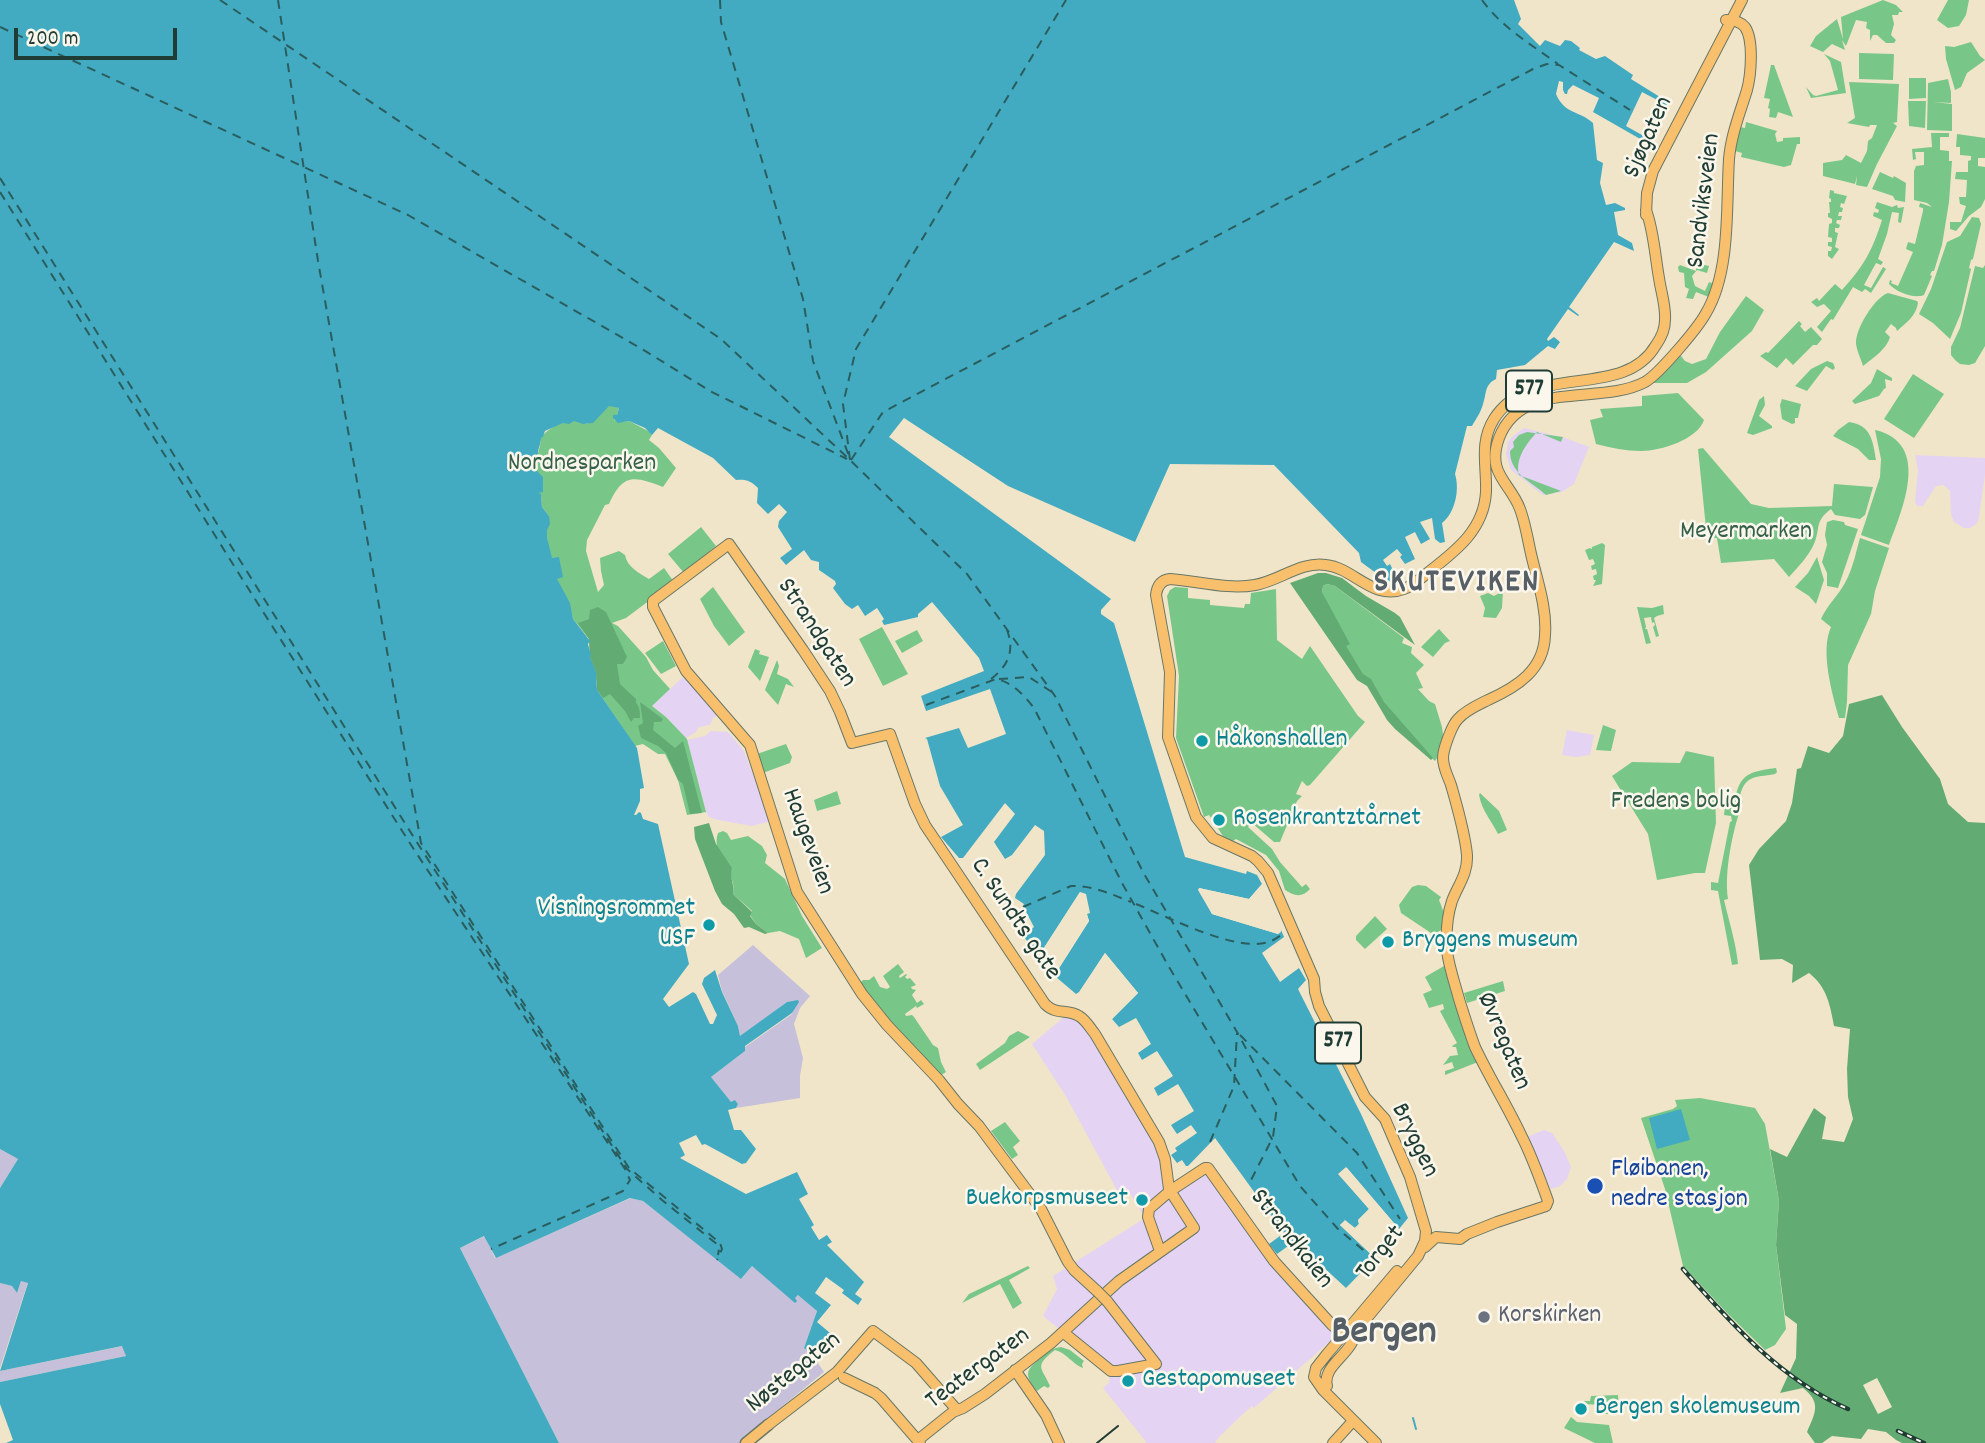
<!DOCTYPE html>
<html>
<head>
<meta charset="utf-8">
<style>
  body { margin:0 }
  #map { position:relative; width:1985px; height:1443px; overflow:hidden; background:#f1e5c9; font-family:Dekko,sans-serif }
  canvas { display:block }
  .scale { position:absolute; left:14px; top:28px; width:163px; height:32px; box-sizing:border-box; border:4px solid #1f3d34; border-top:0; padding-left:9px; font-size:21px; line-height:24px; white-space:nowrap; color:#1f3d34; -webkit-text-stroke:5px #fbf7ec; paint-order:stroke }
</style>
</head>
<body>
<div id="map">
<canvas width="1985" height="1443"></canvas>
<div class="scale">200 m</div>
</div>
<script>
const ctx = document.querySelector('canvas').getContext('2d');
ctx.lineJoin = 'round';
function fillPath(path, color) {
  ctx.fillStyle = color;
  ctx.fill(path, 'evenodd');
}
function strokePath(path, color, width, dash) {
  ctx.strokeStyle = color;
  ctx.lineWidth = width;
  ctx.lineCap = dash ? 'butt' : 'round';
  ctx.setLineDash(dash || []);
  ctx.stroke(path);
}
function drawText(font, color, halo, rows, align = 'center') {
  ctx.font = font + ' Dekko,sans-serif';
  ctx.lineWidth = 5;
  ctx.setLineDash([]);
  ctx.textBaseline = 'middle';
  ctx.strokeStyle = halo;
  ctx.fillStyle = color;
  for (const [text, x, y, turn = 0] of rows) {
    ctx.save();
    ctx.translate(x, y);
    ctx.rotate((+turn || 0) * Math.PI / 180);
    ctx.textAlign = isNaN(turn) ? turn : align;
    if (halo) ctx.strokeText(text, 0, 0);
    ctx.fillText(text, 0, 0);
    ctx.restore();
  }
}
fillPath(new Path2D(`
  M1524 428 1565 438 1589 447 1574 484 1562 492 1543 495 1511 470 1506 454 1508 442 1512 437Z
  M1915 455 1985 458V475L1979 517 1978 522 1975 525 1970 528H1964L1954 522 1951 515 1950 491 1944 485 1936 486 1923 506H1917L1915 502 1918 470Z
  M684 676 720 714 713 718 710 725 699 727 696 732 686 738 666 717 652 706Z
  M1567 730 1594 735 1590 755 1576 757 1562 755Z
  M711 731 728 732 744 751 771 821 752 826 718 820 709 817 706 812 687 740 705 736Z
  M1070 1012 1080 1016 1159 1146 1172 1190 1207 1173 1273 1263 1336 1336 1254 1408 1252 1406 1244 1413 1220 1436 1215 1443H1147L1103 1388 1109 1383 1111 1371 1043 1316 1057 1289 1053 1276 1145 1218 1127 1189 1119 1194 1067 1098 1032 1044Z
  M1544 1130 1552 1133 1564 1151 1571 1167 1567 1179 1560 1186 1551 1189 1527 1137Z`), '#e4d3f2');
fillPath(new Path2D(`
  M753 945 810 996 800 1008 794 1024 803 1058 800 1076V1098L736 1108 738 1104 735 1100 731 1103 711 1077 745 1051V1047L792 1014 796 1001 787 1002 740 1037 738 1026 722 991 718 975Z
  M0 1149 18 1159 0 1188Z
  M631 1198 643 1201 742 1278 752 1266 795 1298 798 1295 801 1296 817 1311 804 1348 811 1353 824 1372 768 1418 745 1435 740 1443H559L460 1248 485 1236 495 1258Z
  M21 1281 28 1282 0 1368V1283L12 1286 17 1293Z
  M123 1346 126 1356 0 1382V1371Z`), '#c6c0da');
fillPath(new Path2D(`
  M1883 0 1896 5 1903 12H1899L1898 15H1892L1894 24 1891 35 1896 40 1894 43H1886L1877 35H1873L1870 41V30L1866 28 1867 22 1856 20 1846 46 1842 40 1845 50 1832 44 1823 52 1810 46 1816 36 1837 19 1843 39 1841 17Z
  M1948 0H1969L1966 15 1959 26 1948 28 1937 20Z
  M1971 42 1980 56 1985 60 1967 73 1961 87 1955 90 1946 59 1945 46 1954 47Z
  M1859 53 1894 54 1893 80 1859 79Z
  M1824 54 1841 62 1846 93 1811 98 1806 87 1813 95 1816 96 1838 90 1830 61Z
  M1771 65H1774L1793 117 1778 112 1776 118 1769 117 1770 109 1768 108 1770 99 1764 98Z
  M1909 78H1926V98L1909 99Z
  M1948 79 1951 92V103L1933 102 1952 104V131L1927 130 1928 83Z
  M1849 82 1899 84 1897 122 1893 123 1897 126 1877 164 1867 187 1856 185 1857 176 1855 184 1823 176V163L1842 160 1846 155 1861 163 1867 151 1868 141 1872 138 1877 125H1870L1869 127 1847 123 1855 118Z
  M1908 101H1926L1925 128 1909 126Z
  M1746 122 1777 131 1775 134 1777 142 1783 141V138L1800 137V144H1797L1791 165 1784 167 1741 157 1742 153 1735 151 1740 127 1745 128Z
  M1931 133H1949V137H1940V150L1949 151V161H1952L1949 202 1942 245 1934 271H1932L1930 275 1932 276 1924 295C1914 299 1896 292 1889 284L1890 280 1892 281 1891 283 1898 286 1913 252 1906 249 1908 242 1915 244 1923 211V208L1919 207 1920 203 1932 207 1927 203 1914 200V171L1916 166 1924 165V152H1915L1916 159 1913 160 1912 149 1932 147Z
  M1957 134 1985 138V158H1978V166L1985 167V199L1981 207 1969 216 1956 231 1950 229V222H1961L1966 206 1960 204 1959 197H1966L1967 180 1955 179 1956 172H1968V161L1971 160V156L1960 155V147H1956Z
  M1880 172 1893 178 1894 176 1906 183 1905 202 1895 200 1893 196 1872 189Z
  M1830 190 1834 191V193L1847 196 1844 204 1841 203 1840 207 1843 208 1842 212H1839L1838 216H1842L1841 220H1837L1836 223 1840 225 1839 228H1835V232L1838 233 1835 247 1839 249 1832 259 1828 256V251H1831L1832 247 1828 246V242H1832V238L1828 237 1829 224 1832 223V219L1828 217V213H1830L1829 202H1831V199L1829 198Z
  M1877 202 1892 207 1897 205 1898 208 1904 207 1901 223 1898 222 1899 213 1892 212 1887 234 1878 259 1883 262 1881 265 1876 263 1864 285 1871 288 1883 267 1886 269 1871 293 1865 289 1862 292 1853 287 1833 320 1831 319 1822 332 1817 327 1831 311 1824 304 1817 307 1811 302 1817 298 1819 301 1835 284 1842 290C1864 266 1872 251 1882 220L1873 216 1874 212 1878 213 1879 210 1875 208Z
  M1972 217 1979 218 1981 224 1973 259 1971 260 1969 268 1971 269 1961 313 1950 339 1933 323 1919 314 1931 289 1947 242 1960 236Z
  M1696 263 1709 266 1707 273 1697 270 1692 276 1695 286 1705 291 1709 282 1714 284 1709 297 1696 292 1693 299 1686 298 1689 289 1685 287 1684 273 1679 272 1678 267 1680 265 1696 271Z
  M1985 265V346L1975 363 1969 365 1960 364 1955 360 1951 355V347L1960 328 1975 266 1983 268Z
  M1888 293 1917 301 1918 303C1916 316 1906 323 1897 331L1896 328 1891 324 1885 332 1890 337C1887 349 1873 358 1863 366 1861 359 1857 351 1856 344 1855 329 1875 297 1888 293Z
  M1746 296 1764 310 1752 331 1706 372 1687 383H1650L1677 351 1685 361 1692 364 1706 359 1720 332Z
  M1799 321 1802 324 1800 326 1805 332 1811 327 1822 339 1817 345H1813L1793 365 1786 358 1777 368 1760 356 1766 352 1768 353Z
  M1827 361 1833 363 1835 368 1833 370 1826 366 1807 391 1795 386 1811 369Z
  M1877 369 1892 378V381L1885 379 1886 388 1884 389 1879 396 1855 404 1852 401 1871 383Z
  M1913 374 1944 394 1914 438 1884 419Z
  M1678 393 1704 420C1698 439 1661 451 1641 451 1626 451 1611 448 1596 444L1590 420 1603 417 1600 409 1642 406V396Z
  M1764 396 1765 405 1759 416 1772 426V428L1753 435 1747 433 1759 400Z
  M1782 399 1801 404 1798 418H1795V423L1792 424 1782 419 1780 405Z
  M609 405 619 408 617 415 614 417V420L622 422 629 421 650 432 652 435 649 440 659 448 676 468 663 487C634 476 623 473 609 504L605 505 587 540 586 551 598 592 604 585 601 571 600 558 619 551 625 555C627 567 639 573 649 579L664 568 674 582 626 618 612 623 618 626 646 657 653 670 670 689 652 706 666 717 687 739 706 812 687 815 678 780 665 754H658L643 744 635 746 597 690 598 686 590 657 589 639 573 619 571 611 532 590 549 520V516L542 507 541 495H538V493C538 484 537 476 536 468 535 458 541 447 541 438 547 429 564 419 576 421 580 421 583 423 587 424Z
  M1849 422C1871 425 1873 441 1876 460H1869L1858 449 1833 436 1838 430Z
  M1875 430C1932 443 1902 510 1889 545L1861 535 1880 477 1881 459Z
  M1527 432 1563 437 1561 442 1537 432C1526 444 1515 459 1519 475L1561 491 1546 495C1531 481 1510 474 1510 451L1514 447 1513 442 1519 435Z
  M1703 448 1751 504 1769 508 1832 506 1834 484 1873 487 1865 515 1860 519 1835 515 1831 509C1814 522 1821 527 1814 544 1808 557 1798 567 1789 577L1774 559 1721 563 1717 538H1707L1698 449Z
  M1833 520 1844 522 1845 525 1858 529 1838 588 1827 586V573L1822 562 1827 545 1825 535 1827 522Z
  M701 527 716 546 684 573 668 554Z
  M1860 538 1889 548 1875 591 1871 614 1848 665 1847 702 1845 718H1839C1832 693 1820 651 1831 627L1821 619C1827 605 1839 595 1846 581 1853 568 1856 552 1860 538Z
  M1602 543 1605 545 1602 584 1593 586 1596 580H1594L1593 576 1597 574 1596 569 1592 570 1591 566 1595 564 1593 559 1589 560 1585 550 1590 548 1592 549V547Z
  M1817 557 1824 580 1816 604 1809 596 1795 587 1808 573Z
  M1327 584 1335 586 1404 638 1402 643 1412 647 1411 653 1424 665 1416 673 1423 688 1418 689 1429 701 1435 704 1442 727 1443 735 1437 758 1435 761 1393 722 1344 645 1322 592 1323 586Z
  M713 587 745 632 729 646 714 626 700 599Z
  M1175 587 1188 588V598L1210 600V605L1244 608 1245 604H1250L1251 593 1276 589 1277 640 1302 659 1310 646 1358 716 1365 722 1310 785 1307 786 1302 781 1296 794 1302 796 1297 801 1280 842H1274L1252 823 1248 827 1272 849 1280 862 1302 887 1306 884 1310 889C1302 898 1294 896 1285 890L1279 871 1266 855 1236 839 1233 841 1223 836 1209 815 1204 817 1176 738 1179 676 1167 596 1170 590Z
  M1503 591 1502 608 1496 618 1483 617 1485 608 1480 596 1488 593 1494 596Z
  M1663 605 1664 614 1657 616 1654 618 1659 636 1656 637 1653 627 1655 625 1654 622 1652 623 1651 617 1644 618 1646 627 1645 629H1647L1651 643 1646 644 1637 607 1652 608Z
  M882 627 908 674 883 686 859 639Z
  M1439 629 1450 641 1445 643 1433 657 1421 647Z
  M917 630 923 641 902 653 895 641Z
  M663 641 676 666 661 674 645 653Z
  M755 649 760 651 759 654 769 657 760 681 748 667Z
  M777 660 779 666 777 674 788 679 794 687 786 684 778 705 765 690Z
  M1603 725 1616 730 1611 751 1596 750Z
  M786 744 792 757 790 763 760 774 754 755Z
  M1686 751 1714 757 1716 823 1705 873H1695L1657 880 1648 834 1612 776 1632 762 1680 763Z
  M1776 768 1777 772 1775 774C1754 778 1745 774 1739 799L1743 801C1733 829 1724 870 1728 899L1724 900C1729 921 1736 943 1738 964L1732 965 1718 891 1711 890V882L1718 883 1730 822 1732 821 1731 816 1724 815 1725 807 1733 808C1739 776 1744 772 1776 768Z
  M837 791 841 804 817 811 814 800Z
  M1480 793 1499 811 1507 830 1498 834C1491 820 1482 811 1479 795Z
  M723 831 727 833 731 840 748 836 762 846 767 855 765 863 785 879 802 916 822 948 806 958 799 939 780 931 768 933 756 924 750 915 752 911 733 894C738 872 710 856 718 833Z
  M1418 885 1426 886 1441 897 1439 900C1444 912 1449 923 1438 933H1431L1401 913 1399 905 1412 887Z
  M1375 916 1387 929 1365 949 1356 940V936Z
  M898 964 904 972 899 976 900 978 906 974 907 975 905 977 907 979 910 978 916 985 911 987 912 989 916 990 912 995 917 1003 921 1000 924 1004 917 1008 916 1006 905 1014 906 1016 912 1015 914 1017 933 1045 938 1048 941 1062 946 1072 940 1076 885 1019 860 983 863 980H869L874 976 880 987 887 989 890 987 883 976Z
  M1444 966 1451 991 1478 1062 1445 1075V1071L1454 1068 1452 1062 1443 1065 1450 1056 1458 1055 1456 1047H1453L1452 1046 1457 1043 1440 1011 1444 1009 1443 1004 1429 1008 1423 994 1432 990 1425 977Z
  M1503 981 1505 991 1467 1003 1464 993Z
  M1018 1031 1030 1037 980 1070 976 1064 1005 1043 1009 1036Z
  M1700 1098 1755 1108 1765 1124 1779 1201 1776 1245 1786 1329 1775 1345 1765 1350 1727 1313 1683 1266 1665 1189 1641 1118 1673 1109 1677 1106 1675 1100Z
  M1005 1122 1020 1141 1013 1147 1018 1155 1012 1159 991 1131Z
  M1028 1266 1030 1268 1009 1280 1022 1303 1013 1309 1000 1284 962 1303 969 1294Z
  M1061 1347 1070 1350 1084 1361 1082 1364 1083 1368C1072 1364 1067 1353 1055 1350 1033 1367 1042 1367 1050 1386L1048 1388 1044 1386 1037 1391C1024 1375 1025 1370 1041 1358 1047 1352 1053 1348 1061 1347Z
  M1618 1395 1619 1414H1601V1405L1584 1404V1401H1590L1591 1396Z
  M1571 1417 1577 1422 1609 1425 1613 1443H1595L1564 1428Z`), '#78c788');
fillPath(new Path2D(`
  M1318 573H1326L1342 578 1366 596 1395 613 1400 617 1415 645 1335 586 1327 584 1323 586 1322 592 1350 644 1346 646 1363 674 1371 679 1384 702 1433 758 1431 760 1395 729 1387 720 1367 686 1357 680 1290 583Z
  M598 607 606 612 627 657 623 664H617L620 684 636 699V703C640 707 640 713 640 718H634L631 722 625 711 610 694 603 698 597 690 596 672 590 657 589 639 578 623 589 619 590 610Z
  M1882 695 1902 727 1940 779 1948 804 1968 822 1985 823V1443H1902L1896 1440 1886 1432 1868 1429 1861 1439 1832 1436 1822 1443H1815L1807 1432C1815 1413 1822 1403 1803 1388L1780 1393 1796 1358 1797 1324 1785 1315 1776 1245 1779 1201 1770 1149 1787 1157 1814 1108 1826 1117 1822 1139 1844 1142 1853 1119 1848 1097 1847 1069 1850 1029 1834 1026C1830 1005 1827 987 1809 973L1792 983 1793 965 1782 959 1760 960 1749 865 1759 849 1786 821 1792 803 1797 769 1801 768 1808 746 1829 753 1843 736 1849 704ZM1877 1378 1892 1407 1878 1414 1863 1385Z
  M640 702 663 719 661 722H654L653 730 675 748 683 741 702 813 690 814 683 784 678 780 666 753 658 746 641 738 638 726 643 723Z
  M709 823 716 844 732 868C729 877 735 885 733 894L752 912 750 916 756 924 768 933 765 934 749 927 744 928 734 914 722 904 715 891 695 839 694 827Z`), '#62ac74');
fillPath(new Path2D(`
  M0 0H1514L1521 19 1518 24 1540 46 1545 40 1560 46 1565 40 1571 41 1580 48 1579 50 1596 59 1605 56 1633 75 1631 79 1668 102 1662 117 1656 113 1661 102 1642 92 1626 126 1642 135 1644 137 1642 140 1593 112 1599 98 1573 85 1568 90 1567 94H1565L1563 90V82L1559 81 1556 94C1565 115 1579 110 1593 123L1597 160 1603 163 1600 183 1606 205 1615 203 1625 208V210L1614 212 1618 235 1632 243 1634 251 1614 242 1569 307 1579 315 1578 316 1568 309 1547 339 1548 341 1554 337 1560 342 1555 349 1548 346 1525 365 1497 370 1496 379C1484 385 1487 393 1483 404 1481 412 1476 419 1472 426H1467L1455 474C1460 490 1455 513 1442 523L1445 542 1440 543 1435 539 1432 518 1420 522 1430 539 1421 544 1415 532 1405 537 1415 559 1405 564 1400 557 1402 555 1397 549 1383 560 1387 566 1390 564 1397 578 1388 582 1361 562 1359 553 1274 465 1170 464 1135 542 1008 486 904 418 889 437 1111 599 1101 610V614L1114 623 1185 857 1246 874 1247 871 1257 875 1262 884 1249 899 1199 888 1212 914 1278 934 1281 930 1284 937 1262 953 1280 982 1299 968 1306 980 1298 989 1361 1114 1408 1218 1399 1229 1347 1168 1339 1174 1369 1209 1358 1220 1359 1224 1355 1228 1344 1222 1340 1225 1375 1258 1346 1288 1295 1241 1277 1254 1269 1244 1284 1233 1215 1138 1188 1166H1186L1182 1160 1177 1163 1171 1155 1177 1151 1175 1148 1197 1133 1191 1125 1177 1134 1171 1125 1194 1111 1178 1084 1158 1096 1154 1088 1173 1076 1157 1051 1142 1060 1138 1053 1151 1044 1136 1018 1119 1027 1112 1019 1138 993 1105 953 1079 992 1076 994 1056 977 1057 971 1089 921 1080 892 1040 954 1033 950 1023 935 1034 927 1023 906 1024 904 1015 898 1016 894 1045 855 1044 831 1035 825 1012 855 1005 859 994 842 1015 814 1005 803 963 858H959L941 837 963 825 940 786 927 739 925 738 959 728 968 748 1006 734 990 689 926 711 921 696 984 671 979 658 932 602 918 614V617L884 625 882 621 884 619 877 608 865 616 858 605 852 609 845 604 833 588 836 584 835 581 819 570V562L811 560 804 550 786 565 780 558 792 549 778 527 779 521 787 512 779 504 768 514 757 503 758 488C751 481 746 479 736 480L713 458 658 428 652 435 645 428 629 421 618 423 613 418V415H617L619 408 609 406 593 423 583 424 574 421 569 424 563 423 545 431 543 437 541 438C541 443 539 446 538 452 537 459 539 464 536 470L543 477V492L538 493 541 494 542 507 549 516 550 524 547 530V538L552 558 559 557 563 577 557 579 570 603 573 619 590 641 588 644 591 655 590 657 596 672 597 690 637 748 644 788 640 789V801L634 815H636L639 812 641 813 643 819 658 824 689 964 663 999 669 1007 693 992 696 994 710 1024H713L717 1015 702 984 704 978 715 970 722 992 738 1026 740 1036 787 1002 798 1000 799 1002 792 1013 745 1046V1051L711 1077 731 1102 735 1100 738 1104 736 1108 728 1110 734 1130H741L756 1149 746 1163 742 1164 705 1144 702 1145 696 1135 679 1143 685 1155 680 1158 746 1194 797 1172 808 1194 799 1199 814 1225 811 1227 819 1240 827 1235 832 1242 827 1245 864 1282 855 1294 862 1299 858 1305 842 1293 844 1290 826 1277 815 1293 831 1305 817 1322 830 1333 811 1353 804 1348 817 1311 798 1295 795 1298 797 1301 795 1303 752 1266 741 1279 643 1201 630 1198 496 1258 484 1236 460 1248 559 1443H6L13 1440 0 1404V1382L126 1356 122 1346 0 1371 28 1283 21 1281 17 1293 12 1286 0 1283V1188L18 1159 0 1149Z
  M1681 1109 1690 1140 1657 1149 1649 1118Z`), '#42abc1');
fillPath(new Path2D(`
  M1262 884 1263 888 1249 902 1204 892 1215 911 1276 930 1280 927 1281 932 1278 934 1212 914 1198 890 1199 888 1249 899Z
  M1080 892 1086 894 1090 913 1087 914 1089 921 1056 973 1054 970 1085 921 1080 896 1042 956 1040 954Z
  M1105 953 1138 993 1112 1019 1110 1017 1133 993 1106 958 1083 992 1081 990Z
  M1346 1167 1399 1229 1396 1231 1346 1172 1343 1174 1372 1209 1362 1221V1226L1357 1231H1353L1346 1225 1376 1253 1375 1258 1340 1225 1345 1220 1355 1228 1359 1224 1358 1220 1369 1209 1338 1174Z`), '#f1e5c9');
strokePath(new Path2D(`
  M1413 1418 1416 1429`), '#42abc1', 2);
strokePath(new Path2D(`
  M220 0 721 339 851 461 967 574 1055 696 1143 872 1237 1032 1277 1106 1273 1137 1249 1184
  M278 0 318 261 421 843 629 1168 720 1243 722 1249 717 1260
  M720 0 721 22 803 299 813 361 849 456
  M1482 0C1501 27 1532 45 1558 64
  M0 27 408 215 642 349 710 391 847 459
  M0 178 418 844 627 1169 662 1200 718 1245 719 1249 718 1255
  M0 192 241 577 413 848 625 1169 630 1180 623 1191 491 1249
  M850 460 843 404 856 349 1066 0
  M851 460 883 412 1533 69 1547 64 1559 65 1630 110
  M991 679C1008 666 1015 651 1007 630
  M999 679 1029 677 1052 692
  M926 705 996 679C1012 682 1024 695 1034 708L1122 883 1169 967 1300 1186 1338 1229 1373 1258
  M1136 904C1166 916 1237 953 1268 942 1273 941 1278 937 1283 934
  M1023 907 1071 886C1092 885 1111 894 1131 902
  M1240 1035 1357 1153 1400 1219
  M1210 1142 1234 1086 1237 1033`), '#2a5e5e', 2, [9, 7]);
const major = new Path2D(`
  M1646 215 1647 193 1653 171 1742 0
  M1425 1247 1436 1237 1460 1239 1467 1234 1497 1222 1546 1206 1548 1201C1540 1179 1532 1156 1521 1135 1507 1105 1489 1077 1475 1047 1469 1031 1464 1015 1459 999 1455 984 1449 967 1447 951 1446 936 1447 916 1452 901 1458 885 1468 874 1467 855 1465 833 1457 806 1451 785 1448 776 1443 768 1443 758 1443 751 1446 744 1448 738 1451 731 1453 724 1458 719 1466 710 1478 705 1488 700 1517 687 1544 670 1545 635 1547 609 1538 583 1532 558 1528 542 1526 525 1520 509 1510 482 1486 474 1499 438 1522 378 1600 406 1645 382 1659 374 1698 328 1706 313 1731 271 1726 206 1729 159 1731 135 1740 113 1747 90 1751 75 1754 40 1745 27 1740 21 1733 20 1726 20
  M1160 1251 1148 1217 1149 1209 1170 1191 1205 1168H1208L1274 1261 1332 1325 1344 1335
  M1064 1333 1111 1371H1118L1156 1364 1107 1301
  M1015 1370 1046 1415 1059 1443
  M844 1378 875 1393 881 1398 920 1443
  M1327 1386C1323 1370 1341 1359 1349 1347 1353 1342 1355 1336 1357 1330L1418 1256 1425 1241 1426 1231 1410 1177 1385 1119 1365 1097 1319 1006 1315 992 1314 979 1268 873 1258 861 1252 856 1213 838 1196 817 1168 737 1170 672 1156 595C1157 586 1161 580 1170 579 1198 581 1228 590 1255 585 1279 581 1301 561 1326 565 1354 568 1373 601 1404 589 1414 585 1422 577 1430 571 1457 550 1484 529 1486 492 1487 466 1479 443 1494 419 1531 360 1623 402 1656 345 1661 338 1665 329 1665 320 1666 306 1661 292 1659 278 1655 256 1654 232 1646 210
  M768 1425 837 1372 873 1331 916 1363 957 1410
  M918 1440 953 1412 963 1408 985 1394 1051 1343 1119 1281 1194 1228 1169 1189 1165 1159 1159 1142 1095 1034C1090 1028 1086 1020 1079 1016 1067 1008 1057 1016 1045 1004L925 825 915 804 890 734 852 743 840 712 830 691 803 650 729 544 653 601V607L686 671 750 745 797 892 862 994 887 1025 939 1080 958 1104 979 1126 1041 1209 1068 1262 1074 1270 1097 1291
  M1333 1443 1353 1421
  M1376 1443 1323 1390 1314 1377 1316 1368 1327 1354 1397 1271`);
const highway = new Path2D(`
  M746 1443 768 1425`);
strokePath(major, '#687868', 12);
strokePath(highway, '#687868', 13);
strokePath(major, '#f8bf6c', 10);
strokePath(highway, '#f8bf6c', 10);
strokePath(new Path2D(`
  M1097 1443 1118 1426`), '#1f3d34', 2);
const rail = new Path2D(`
  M1683 1269C1731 1323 1780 1379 1848 1409
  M1898 1431 1924 1443`);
strokePath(rail, '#1f3d34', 4.5);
strokePath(rail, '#fbf7ec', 2, [5]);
const majorBridge = new Path2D(`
  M1097 1291 1107 1301`);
strokePath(majorBridge, '#687868', 12, []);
strokePath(majorBridge, '#f8bf6c', 10);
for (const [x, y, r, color] of [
  [1202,741,7,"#0f9aa8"],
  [1219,820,7,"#0f9aa8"],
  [709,925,7,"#0f9aa8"],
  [1388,942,7,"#0f9aa8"],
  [1595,1186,9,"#1a4fb4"],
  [1142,1200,7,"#0f9aa8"],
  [1484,1317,7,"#6b7280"],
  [1128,1381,7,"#0f9aa8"],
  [1581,1409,7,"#0f9aa8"]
]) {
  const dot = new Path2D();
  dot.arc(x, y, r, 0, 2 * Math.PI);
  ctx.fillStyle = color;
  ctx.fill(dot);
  strokePath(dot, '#fbf7ec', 2.5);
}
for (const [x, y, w] of [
  [1529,391,46],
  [1338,1043,46]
]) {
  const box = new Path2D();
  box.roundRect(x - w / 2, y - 20.5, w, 41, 5);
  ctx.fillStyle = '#fbf7ec';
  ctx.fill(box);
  strokePath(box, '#1f3d34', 2);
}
drawText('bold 24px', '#1f3d34', null, [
  ["577",1529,391],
  ["577",1338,1043]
]);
drawText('26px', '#1f3d34', '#fbf7ec', [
  ["Sjøgaten",1650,138,-66],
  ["Sandviksveien",1706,201,-83],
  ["Strandgaten",815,634,57],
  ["Haugeveien",806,842,70],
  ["C. Sundts gate",1014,920,56],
  ["Øvregaten",1502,1042,67],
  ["Bryggen",1413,1141,64],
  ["Strandkaien",1290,1240,52],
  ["Torget",1382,1254,-52],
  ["Teatergaten",979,1370,-36],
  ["Nøstegaten",795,1374,-39]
]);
drawText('26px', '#356049', '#fbf7ec', [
  ["Nordnesparken",582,465],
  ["Meyermarken",1746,533],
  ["Fredens bolig",1676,803]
]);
drawText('26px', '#0d838f', '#fbf7ec', [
  ["Håkonshallen",1216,741],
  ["Rosenkrantztårnet",1233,820],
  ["Visningsrommet",695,910,"right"],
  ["USF",695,940,"right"],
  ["Bryggens museum",1402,942],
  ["Buekorpsmuseet",1128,1200,"right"],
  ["Gestapomuseet",1142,1381],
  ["Bergen skolemuseum",1595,1409]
], 'left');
drawText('26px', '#164399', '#fbf7ec', [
  ["Fløibanen,",1611,1171],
  ["nedre stasjon",1611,1201]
], 'left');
drawText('26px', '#5b616d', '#fbf7ec', [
  ["Korskirken",1498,1317]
], 'left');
ctx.letterSpacing = '2px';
drawText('bold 33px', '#565e66', '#fbf7ec', [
  ["SKUTEVIKEN",1457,585]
]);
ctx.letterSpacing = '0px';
drawText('bold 40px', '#565e66', '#fbf7ec', [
  ["Bergen",1384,1336]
]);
</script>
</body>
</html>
